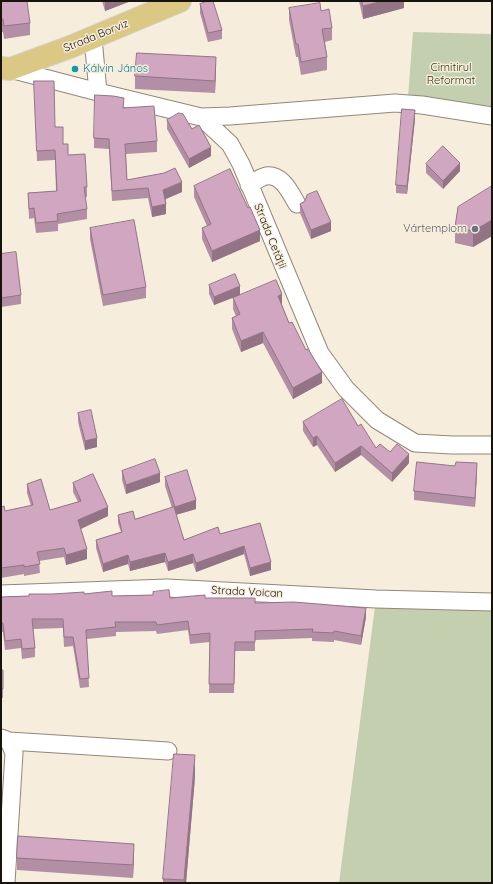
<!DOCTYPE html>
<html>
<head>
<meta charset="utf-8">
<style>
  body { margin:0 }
  #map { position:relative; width:493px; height:884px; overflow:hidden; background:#f7eddc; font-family:Quicksand,sans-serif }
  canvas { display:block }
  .frame { position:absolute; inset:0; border:2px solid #17140e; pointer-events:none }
</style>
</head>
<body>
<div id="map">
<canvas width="493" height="884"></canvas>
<div class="frame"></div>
</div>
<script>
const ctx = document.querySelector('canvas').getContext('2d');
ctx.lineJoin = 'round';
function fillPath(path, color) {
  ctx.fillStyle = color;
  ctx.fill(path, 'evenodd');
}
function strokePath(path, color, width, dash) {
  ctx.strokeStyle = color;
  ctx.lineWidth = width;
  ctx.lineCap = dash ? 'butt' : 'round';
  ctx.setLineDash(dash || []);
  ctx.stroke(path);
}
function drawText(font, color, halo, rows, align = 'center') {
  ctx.font = font + ' Quicksand,sans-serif';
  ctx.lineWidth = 3;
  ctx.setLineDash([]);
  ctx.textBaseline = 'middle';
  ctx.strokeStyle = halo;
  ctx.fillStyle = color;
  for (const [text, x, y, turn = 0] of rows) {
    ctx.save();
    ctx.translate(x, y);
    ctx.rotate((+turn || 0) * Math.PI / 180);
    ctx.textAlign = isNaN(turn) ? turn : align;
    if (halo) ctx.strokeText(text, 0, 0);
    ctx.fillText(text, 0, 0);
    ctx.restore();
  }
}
fillPath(new Path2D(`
  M413 32 492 34V125L473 120 407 110Z
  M376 599 492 602V883H339Z`), '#c3cfaf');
const minor = new Path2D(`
  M93 38 98 92
  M10 69 98 92 201 117 230 144 241 164 320 353 346 389 377 420 415 443 452 445H492
  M201 117 230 116 395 103 422 105 492 116
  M249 185C254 182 261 177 266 176 282 174 290 192 297 204
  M1 594 167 588 376 599 492 602
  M1 738 9 741 14 753 6 883
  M9 741 168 751`);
const major = new Path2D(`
  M1 68 10 69 70 47 180 1`);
strokePath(minor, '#918878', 19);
strokePath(major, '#d5d5d4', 24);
strokePath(minor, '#fff', 17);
strokePath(major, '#dcc885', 22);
fillPath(new Path2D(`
  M1 1 30 23V35L4 39 3 32H1Z
  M102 1H131L105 11Z
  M359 1H404V8L363 19Z
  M200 4 222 30V39L208 42 200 13Z
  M289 8 321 11 332 28V40L325 42 327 57V70L301 75 298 57H296L289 20Z
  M216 69 215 93 135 89V76Z
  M34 81 68 155 87 187V197H85L87 209V219L58 224V231L36 233 34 218 29 219 28 193 56 191 55 160 37 161Z
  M124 108 157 141V152L126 154 127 180 182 192 166 199V214L152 217 148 198 112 201 109 149 94 148V138Z
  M415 119 407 194 396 193V185Z
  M167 120 192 129 211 156 189 168 167 129Z
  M426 164 460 171 443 189 426 173Z
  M194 186 260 241 212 262 202 239V228L207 226 194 197Z
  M492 186V236L473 247 455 243V227Z
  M300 204 331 231 311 239 300 213Z
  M90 228 146 287V298L103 306 90 239Z
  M1 254 21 295V304L1 307Z
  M209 285 240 295 214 305 209 294Z
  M233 298 282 305 289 323 322 383 293 399 263 343 241 352 232 329V318L236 316 233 309Z
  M78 413 97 447 85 450 78 422Z
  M303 422 358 426 376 448 390 452 409 463 392 482 361 455 335 472 317 445 313 447 303 431Z
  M491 458H492V472L491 470Z
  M122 471 160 482 126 494 122 480Z
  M477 471 475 507 414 500V491Z
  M165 477 196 509 176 515 184 540 220 534 260 523 271 570 250 576 244 554 196 572 193 563 168 571 165 562 130 571 128 564 103 572 96 548V540L121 532 118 523V515L135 519 172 508 165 486Z
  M73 483 108 516 81 529 87 559 66 565 64 557 39 561 40 573 24 576V574L1 578V507L5 511 31 506 27 493V484L50 510 78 502 73 492Z
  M153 592 170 598H205L255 603 366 617 361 645 334 640V642L312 641V638L255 640V651H235L234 693H209L210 642 190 644 188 630 157 634 156 631 116 632V636L87 639 89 687 80 688 73 646 64 647 63 628 33 629 35 648V657L22 659 21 648 5 650 3 632H1V597L84 594 112 596 153 595Z
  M1 670H3V698H1Z
  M195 777 186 883H163V879Z
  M134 857 133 878 17 870V858Z`), '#b38fa5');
fillPath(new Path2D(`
  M105 1H131L105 11Z
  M383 1H404V8L363 19V6Z
  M216 57V69L215 93V81Z
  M415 110V119L407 194V186Z
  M211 147V156L189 168V159Z
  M460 163V171L443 189V181Z
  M182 182V192L163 200V190Z
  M166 204V214L152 217V207Z
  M492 220V236L473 247V231Z
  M331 222V231L311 239V230Z
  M260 230V241L212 262V251Z
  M240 286V295L214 305V297Z
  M282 294V305L278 307V296Z
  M263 332V343L241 352V341Z
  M322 372V383L293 399V388Z
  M317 436V445L313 447V438Z
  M97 438V447L85 450V441Z
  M361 446V455L335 472V463Z
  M409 454V463L392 482V473Z
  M477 463V471L475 507V498Z
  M160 473V482L126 494V485Z
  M196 500V509L175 515V507Z
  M108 507V516L78 530V520Z
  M244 546V554L196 572V563Z
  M87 549V559L66 565V555Z
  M165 553V562L130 571V562Z
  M193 554V563L168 571V562Z
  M128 555V564L103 572V564Z
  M271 562V570L250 576V568Z
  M366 608V617L361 645V636Z
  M195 755V777L186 883H184Z
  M134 844V857L133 878V865Z`), '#927486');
const building = new Path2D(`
  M1 1H27L30 23 4 26 3 19H1Z
  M208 1H213L222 30 208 33 200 4Z
  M362 1H383L363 6Z
  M320 3 321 11 329 9 332 28 322 29 327 57 301 62 298 44H296L289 8Z
  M137 53 216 57 215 81 135 76Z
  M34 81H54L55 127H63V144H68V155L85 154 87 187H84L87 209 57 214 58 221 36 223 34 208 29 209 28 193 57 191 55 150 37 151Z
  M95 95 113 96 124 98 123 108 154 106 157 141 125 144 127 180 164 173 175 168 182 182 163 190 166 204 152 207 148 188 112 191 109 139 94 138Z
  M402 109 415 110 407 186 396 185Z
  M179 113 183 114 192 129 199 125 211 147 189 159 167 120Z
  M443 146 460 163 443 181 426 164Z
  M230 169 248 208 250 207 260 230 212 251 202 228 211 224 194 186Z
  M492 186V220L473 231 455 227 458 207Z
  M317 191 331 222 311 230 300 204 305 201 307 195Z
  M134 220 146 287 103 295 90 228Z
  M16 252 21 295 1 298V254Z
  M235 274 240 286 214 297 209 285Z
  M276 280 282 294 278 296 289 323 292 322 306 350 308 349 322 372 293 388 263 332 241 341 232 318 240 314 233 298Z
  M342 399 358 426 361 424 376 448 380 444 390 452 397 444 409 454 392 473 361 446 335 463 317 436 313 438 303 422Z
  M91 410 97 438 85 441 78 413Z
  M155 459 160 473 126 485 122 471Z
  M417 462 455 466 456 462 477 463 475 498 414 491Z
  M187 470 196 500 175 507 165 477Z
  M93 474 108 507 78 520 87 549 66 555 64 548 37 552 40 564 24 567V565L1 568V507L4 506 5 511 33 505 27 484 41 479 50 510 81 501 73 483Z
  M174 507 184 540 218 527 220 534 260 523 271 562 250 568 244 546 196 563 193 554 168 562 165 553 130 562 128 555 103 564 96 540 122 532 118 515 133 511 135 519Z
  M169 590 170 598 205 595V598H255V603L294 602 366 608 361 636 334 631V633L312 632 313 629 255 631V642H235L234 684H209L210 633 190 635 188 621 157 625 156 622H115L116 627 86 630 89 678 80 679 73 637H64L63 619H32L35 648 22 649 21 639 5 641 3 623H1V597L29 596V594H53L84 592V594L112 591V596L153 595V592Z
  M1 670H3V689H1Z
  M174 754 195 755 184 880 163 879Z
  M18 836 134 844 133 865 17 858Z`);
fillPath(building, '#d0a6c0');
strokePath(building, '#927486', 1);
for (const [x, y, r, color] of [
  [75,69,4,"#0f9aa8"],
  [475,229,4,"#6b7280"]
]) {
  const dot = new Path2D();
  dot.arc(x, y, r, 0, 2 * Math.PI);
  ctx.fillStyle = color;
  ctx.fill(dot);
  strokePath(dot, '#f7eddc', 1.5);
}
drawText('11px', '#17140e', '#f7eddc', [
  ["Strada Borviz",96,36,-22],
  ["Strada Cetății",270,236,68],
  ["Strada Voican",247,592,3]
]);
drawText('11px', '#2f3d0e', '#f7eddc', [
  ["Cimitirul",451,68],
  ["Reformat",451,81]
]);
drawText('11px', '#0d838f', '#f7eddc', [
  ["Kálvin János",83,69]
], 'left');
drawText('11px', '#5b616d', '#f7eddc', [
  ["Vártemplom",467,229]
], 'right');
</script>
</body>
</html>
